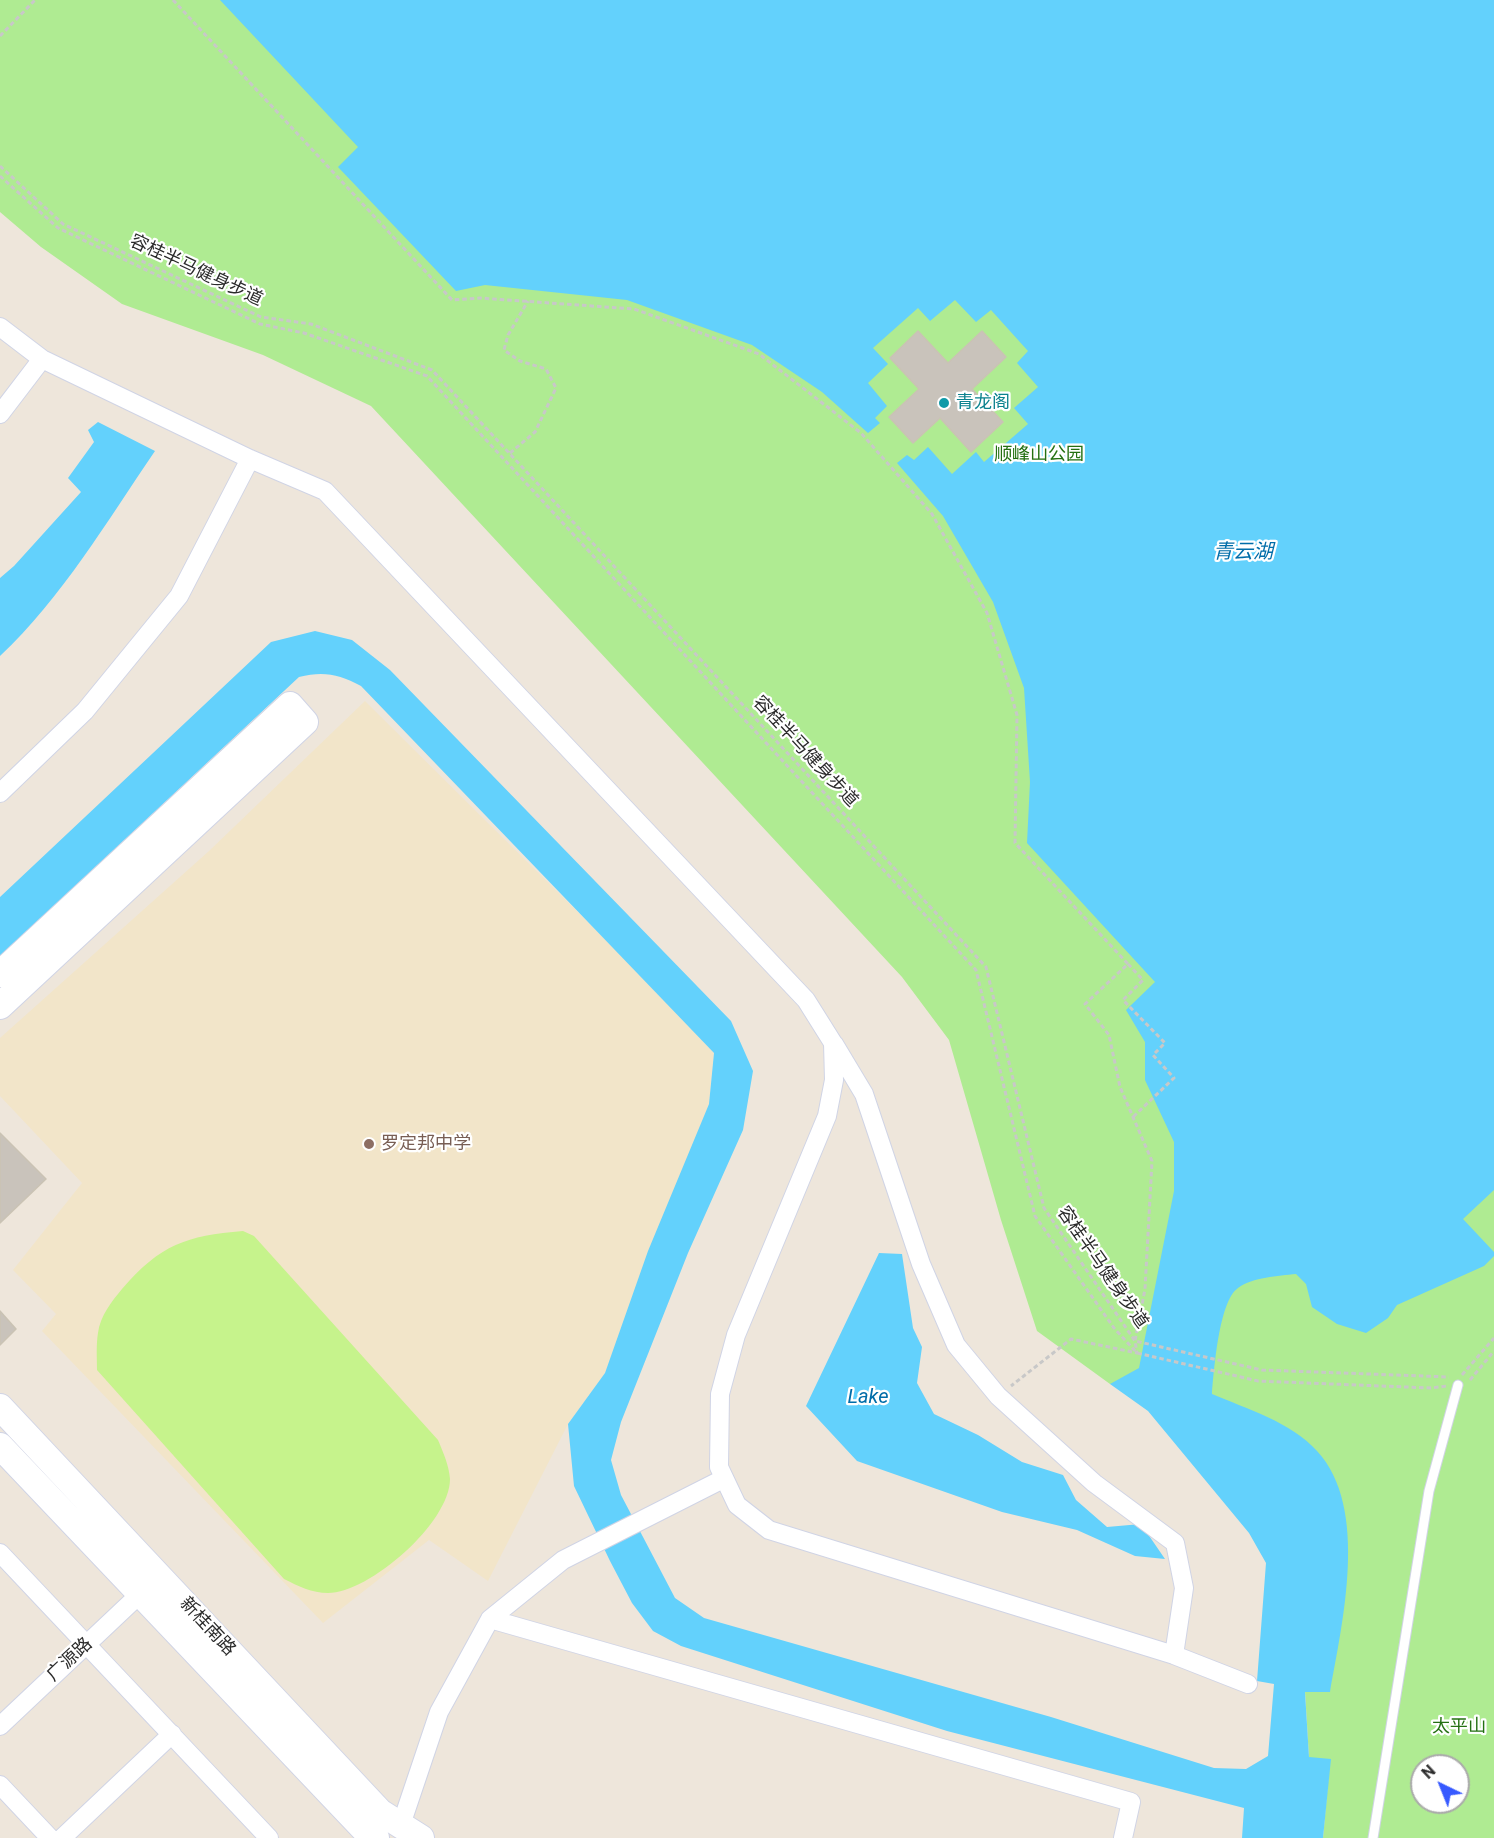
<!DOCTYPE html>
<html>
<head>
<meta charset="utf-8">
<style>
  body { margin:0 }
  #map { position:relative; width:1494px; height:1838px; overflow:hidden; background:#eee6db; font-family:Roboto,sans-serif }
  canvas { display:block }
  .north { position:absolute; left:1410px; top:1754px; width:60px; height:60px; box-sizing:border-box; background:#fff; border:2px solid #aaa; border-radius:50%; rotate:317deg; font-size:16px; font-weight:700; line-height:24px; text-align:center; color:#2b2b2b }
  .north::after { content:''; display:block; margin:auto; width:21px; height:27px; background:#375aff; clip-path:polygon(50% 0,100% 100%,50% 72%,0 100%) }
</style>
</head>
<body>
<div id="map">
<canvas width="1494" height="1838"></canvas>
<div class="north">N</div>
</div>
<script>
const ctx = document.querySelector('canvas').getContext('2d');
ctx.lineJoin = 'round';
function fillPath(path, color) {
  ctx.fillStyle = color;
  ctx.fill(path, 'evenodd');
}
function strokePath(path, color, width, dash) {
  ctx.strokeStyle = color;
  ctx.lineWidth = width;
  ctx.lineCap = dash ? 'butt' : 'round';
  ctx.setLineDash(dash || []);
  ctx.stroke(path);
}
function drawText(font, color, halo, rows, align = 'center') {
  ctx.font = font + ' Roboto,"Noto Sans SC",sans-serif';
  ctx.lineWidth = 4.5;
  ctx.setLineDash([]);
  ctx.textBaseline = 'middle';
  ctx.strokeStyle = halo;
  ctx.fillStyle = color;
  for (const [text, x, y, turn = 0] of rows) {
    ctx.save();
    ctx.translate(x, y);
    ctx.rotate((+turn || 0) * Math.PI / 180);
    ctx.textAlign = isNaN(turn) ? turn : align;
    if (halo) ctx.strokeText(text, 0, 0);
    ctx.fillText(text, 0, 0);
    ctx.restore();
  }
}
fillPath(new Path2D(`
  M365 701 611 945 714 1053 709 1104 605 1373 568 1424 488 1581 429 1540 323 1623 42 1331 56 1314 13 1270 82 1183 0 1096V1038L209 851Z`), '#f2e5c9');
fillPath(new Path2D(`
  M0 0H1494V1838H1323L1330 1760 1309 1758 1305 1691 1330 1692 1212 1394 1110 1384 1037 1331 1001 1220 949 1040 902 977 371 406 263 355 122 304 41 247 0 212ZM1422 1766H1458V1802H1422Z`), '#afeb92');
fillPath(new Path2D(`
  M243 1231 254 1236 438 1440C443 1452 449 1465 450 1479 450 1523 369 1593 328 1593 312 1593 298 1586 284 1579L97 1370C97 1358 96 1345 98 1333 100 1316 112 1301 122 1289 161 1244 186 1236 243 1231Z`), '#c6f38c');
fillPath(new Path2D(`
  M220 0H1494V1190L1463 1219 1494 1252V1256L1484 1266 1397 1305 1388 1318 1366 1333 1337 1324 1312 1307 1306 1284 1296 1274C1278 1276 1253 1277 1238 1288 1219 1301 1214 1370 1212 1394 1247 1409 1291 1422 1317 1451 1370 1508 1342 1624 1330 1692H1305L1309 1757 1331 1759 1323 1838H1242L1244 1808 947 1731 681 1646 653 1631 632 1603 610 1561 574 1486 568 1424 605 1373 648 1251 709 1104 714 1053 361 686C339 674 323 671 299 677L0 956V897L271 642 315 631 352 640 390 670 731 1021 753 1071 743 1130 688 1253 621 1422 611 1460 621 1495 675 1598 704 1618 1051 1717 1214 1768 1246 1769 1268 1756 1274 1684 1257 1681 1266 1563 1249 1533 1148 1411 1110 1384 1139 1368 1174 1191V1142L1145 1080V1042L1126 1010 1155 982 1027 843 1030 782 1024 688 993 602 943 516 897 463 907 455 914 460 928 447 952 474 976 452 984 462 1028 424 1014 408 1038 387 1017 363 1028 351 991 310 976 322 955 300 930 321 918 308 873 348 888 364 868 383 887 406 875 418 880 423 868 433 822 392 752 345 627 300 485 285 456 291 338 167 358 147Z
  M98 422 155 451C107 521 62 598 0 656V578L14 566 81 492 68 478 94 442 88 430Z
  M879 1253 902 1254 913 1328 922 1347 917 1383 934 1414 978 1435 1022 1462 1063 1475 1076 1500 1107 1527 1141 1524 1165 1559 1135 1556 1077 1530 1002 1512 857 1461 806 1406Z`), '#63d1fc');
const building = new Path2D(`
  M918 331 948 363 982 331 1006 357 972 389 1003 422 971 452 940 418 913 443 889 417 919 389 890 358Z
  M0 1133 46 1179 0 1223Z
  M0 1311 16 1329 0 1345Z`);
fillPath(building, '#c9c3bb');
strokePath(building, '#cac3b4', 1.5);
const lane = new Path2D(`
  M1373 1838 1429 1491 1458 1385`);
const street = new Path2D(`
  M0 327 42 359 250 459 325 491 806 1000 833 1043 834 1080 827 1116 736 1335 720 1394 719 1467 737 1505 769 1530 1174 1655 1248 1684
  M0 414 42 359
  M0 793 85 711 179 596 250 459
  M834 1044 864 1094 921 1264 956 1345 998 1396 1094 1483 1175 1543 1184 1588 1174 1655
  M0 1553 269 1838
  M490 1619 1131 1802 1123 1838
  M0 1726 140 1594
  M0 1785 50 1838
  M401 1825 439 1712 490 1619 563 1560 723 1479
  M62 1838 172 1734`);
const secondary = new Path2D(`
  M0 974 290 705 305 722 0 1006
  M0 1407 380 1812 421 1838
  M0 1446 364 1829 376 1838`);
strokePath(lane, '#d0d4e5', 11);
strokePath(street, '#d0d4e5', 20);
strokePath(secondary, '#d0d4e5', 28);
strokePath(new Path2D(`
  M173 0 452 300 480 298 634 309 759 354 861 433 932 514 987 613 1017 715 1015 843 1128 964 1085 1004 1109 1035 1120 1087 1152 1161 1145 1289 1135 1341 1137 1353 1071 1339 1011 1386
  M0 36 35 0
  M0 166 63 224 261 317 311 324 432 370 986 967 1044 1208 1135 1341 1262 1370 1449 1377
  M0 176 58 228 260 324 304 333 427 376 976 970 1035 1216 1114 1328 1137 1353 1258 1381 1431 1388 1447 1386
  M510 453 535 432 556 388 546 369 520 361 504 350 508 335 528 301
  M1128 964 1143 980 1123 1000 1165 1043 1153 1055 1174 1078 1133 1117
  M1462 1375 1494 1338
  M1470 1380 1494 1351`), '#c8c8c8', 3, [4.5, 3]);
strokePath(lane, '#fff', 9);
strokePath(street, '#fff', 18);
strokePath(secondary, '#fff', 26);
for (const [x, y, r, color] of [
  [944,403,6,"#0f9aa8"],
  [369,1144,6,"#8d6e63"]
]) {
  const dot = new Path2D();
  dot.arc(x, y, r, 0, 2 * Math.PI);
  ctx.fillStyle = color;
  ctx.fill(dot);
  strokePath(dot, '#fff', 2);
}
drawText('18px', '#2b2b2b', '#fff', [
  ["容桂半马健身步道",196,271,25],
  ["容桂半马健身步道",805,752,47],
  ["容桂半马健身步道",1102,1268,55],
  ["新桂南路",207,1627,47],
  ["广源路",70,1660,-43]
]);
drawText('18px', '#0d838f', '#fff', [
  ["青龙阁",956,403]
], 'left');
drawText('18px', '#247012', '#fff', [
  ["顺峰山公园",1039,455],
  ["太平山",1459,1727]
]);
drawText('18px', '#785e54', '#fff', [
  ["罗定邦中学",381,1144]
], 'left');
drawText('italic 20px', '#006da9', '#fff', [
  ["青云湖",1243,553],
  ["Lake",868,1398]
]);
</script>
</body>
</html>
